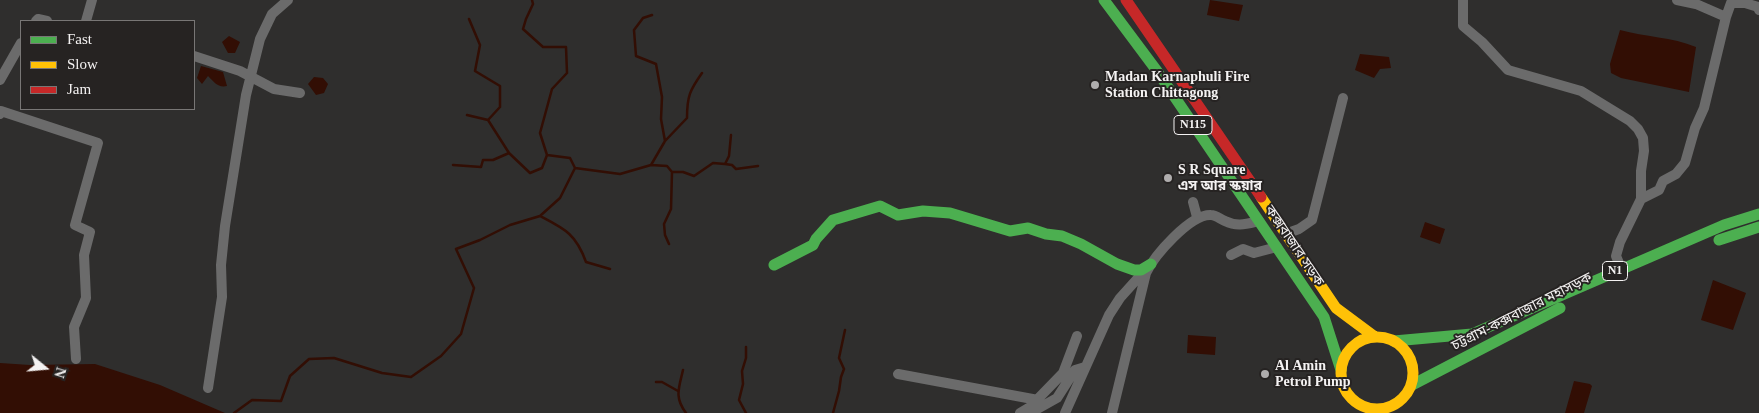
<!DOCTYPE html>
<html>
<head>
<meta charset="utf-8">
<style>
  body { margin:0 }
  #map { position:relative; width:1759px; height:413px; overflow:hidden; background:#2f2e2d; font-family:"Times New Roman",serif }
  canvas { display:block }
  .legend { position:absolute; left:20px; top:20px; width:175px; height:90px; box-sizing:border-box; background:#262322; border:1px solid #787675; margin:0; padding:6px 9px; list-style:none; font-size:15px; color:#f4f2f2 }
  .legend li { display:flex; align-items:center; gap:10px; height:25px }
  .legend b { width:25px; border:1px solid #787675 }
  .north { position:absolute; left:20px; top:343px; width:50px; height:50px; -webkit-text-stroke:4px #262322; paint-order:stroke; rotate:107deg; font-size:14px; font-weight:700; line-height:20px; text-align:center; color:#f4f2f2 }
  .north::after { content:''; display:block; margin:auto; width:18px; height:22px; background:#f4f2f2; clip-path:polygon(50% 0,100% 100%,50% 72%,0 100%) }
</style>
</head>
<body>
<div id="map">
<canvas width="1759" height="413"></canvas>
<ul class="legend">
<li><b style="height:6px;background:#4caf50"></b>Fast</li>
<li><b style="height:6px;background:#ffc107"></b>Slow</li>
<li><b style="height:6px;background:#c62828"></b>Jam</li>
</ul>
<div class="north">N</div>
</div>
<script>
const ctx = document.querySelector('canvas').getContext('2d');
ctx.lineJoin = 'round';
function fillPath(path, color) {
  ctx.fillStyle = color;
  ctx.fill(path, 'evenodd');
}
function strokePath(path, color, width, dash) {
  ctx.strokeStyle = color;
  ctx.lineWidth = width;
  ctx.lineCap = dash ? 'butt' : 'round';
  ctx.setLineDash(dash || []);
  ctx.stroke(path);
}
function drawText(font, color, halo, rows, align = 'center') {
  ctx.font = font + ' "Times New Roman","Noto Sans Bengali",serif';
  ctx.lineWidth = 4;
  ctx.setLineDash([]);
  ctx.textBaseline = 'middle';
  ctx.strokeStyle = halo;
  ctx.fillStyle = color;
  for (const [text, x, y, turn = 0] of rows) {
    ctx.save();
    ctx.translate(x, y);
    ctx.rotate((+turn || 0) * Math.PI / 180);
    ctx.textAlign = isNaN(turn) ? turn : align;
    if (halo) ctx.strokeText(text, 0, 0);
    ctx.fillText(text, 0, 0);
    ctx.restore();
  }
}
fillPath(new Path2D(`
  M1210 0 1243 5 1239 21 1207 15Z
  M1620 30C1645 37 1672 37 1696 47L1689 92 1621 78 1611 73 1610 64Z
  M229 36 240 42 235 53H228L222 42Z
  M1360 54 1389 57 1391 68 1380 69 1374 78 1355 70Z
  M201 66 223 72 227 86C218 88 214 82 208 76L202 84 197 78Z
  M314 77 323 78 328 84 324 93 316 95 308 84Z
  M1425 222 1445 229 1440 244 1420 237Z
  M1713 280 1746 293 1733 330 1701 320Z
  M1188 335 1216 337 1215 355 1187 353Z
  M0 363 30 365 95 364 160 385 225 413H0Z
  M1574 381 1590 384 1592 386 1584 413H1565Z`), '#320e04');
strokePath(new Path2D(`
  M532 0 533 4 526 19 523 29 543 47H566L567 73 552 89 540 133 547 155
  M652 15 643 18 634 30 636 56 656 64 662 97 661 119 665 141
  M469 19 480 45 475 71 500 86V107L488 120
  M467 115 488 120 509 153 530 173 542 168 547 155 570 158 575 168
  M725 164 732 165 736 169 758 166
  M453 165 481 167 483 160H493L509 153
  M651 165 665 141 687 118C687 96 690 90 702 73
  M672 172H683L694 176 713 163 725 164 729 156 731 135
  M540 216C565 229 576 234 586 262L610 269
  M746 347V358L742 371 743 384 739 400 746 413
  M683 370C679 388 674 397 686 413
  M656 382H662L678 391
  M234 413 252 400 281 401 290 376 309 359 334 358 382 373 411 377 441 356 461 334 474 288 456 249 480 240 510 225 540 216 560 198 575 168 620 174 651 165 667 166 672 172 671 209 664 224 665 235 669 244
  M833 413 839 391 841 377 844 369 839 358 845 330`), '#320e04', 2.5);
strokePath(new Path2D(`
  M1463 0V26L1482 42 1508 70 1581 91 1630 121 1638 129 1643 138 1644 151 1641 171V199L1659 190 1663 181 1676 174 1685 163 1695 128 1704 108 1726 17
  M1677 0 1696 4 1726 17 1731 3H1745L1758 7 1759 10
  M36 21 38 19 47 21
  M86 21 92 0
  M194 56 240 71 274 89 300 93
  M0 80 21 43
  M0 114 1 111 98 143 75 225 90 232 84 255 86 298 74 327 76 359
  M1193 202 1197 217
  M1285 234 1299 229 1312 220 1343 98
  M1231 255 1243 249 1254 253 1277 247
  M1621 268 1616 256 1620 242 1641 199
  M898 374 1038 400
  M208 388 222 297 221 265 225 226 246 95 260 39 272 14 288 0
  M1020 413 1030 407 1063 373 1077 336
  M1030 413 1057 398 1075 370 1085 367
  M1065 413 1109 315 1120 298 1147 268
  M1112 413 1146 273C1154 256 1190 214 1211 215 1216 215 1220 219 1225 221 1237 227 1246 224 1259 221`), '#6b6b6b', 10);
strokePath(new Path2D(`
  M1104 0 1157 71 1324 317 1341 370
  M1719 240 1759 227
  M774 265 813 245 816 239 833 220 880 206 898 215 923 211 950 213 1010 231 1028 228 1046 234 1062 236 1081 244 1117 264 1134 270H1141L1151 264
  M1394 341 1472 334 1724 225 1759 214
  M1412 385 1560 308`), '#4caf50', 11);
strokePath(new Path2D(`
  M1261 197 1336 308 1375 337
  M1341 373a36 36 0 1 1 72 0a36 36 0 1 1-72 0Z`), '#ffc107', 11);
strokePath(new Path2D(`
  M1126 0 1261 197`), '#c62828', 11);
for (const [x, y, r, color] of [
  [1095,85,5,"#afadad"],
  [1168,178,5,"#afadad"],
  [1265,374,5,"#afadad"]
]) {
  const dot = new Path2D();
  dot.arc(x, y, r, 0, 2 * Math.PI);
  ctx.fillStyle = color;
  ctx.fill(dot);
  strokePath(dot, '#262322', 2);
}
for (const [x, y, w] of [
  [1193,125,38],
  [1615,271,25]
]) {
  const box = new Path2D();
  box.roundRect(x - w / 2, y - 9.5, w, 19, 4);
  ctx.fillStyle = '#262322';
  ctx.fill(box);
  strokePath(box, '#f4f2f2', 1);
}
drawText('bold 12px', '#f4f2f2', null, [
  ["N115",1193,125],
  ["N1",1615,271]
]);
drawText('bold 14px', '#f4f2f2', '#262322', [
  ["Madan Karnaphuli Fire",1105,77],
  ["Station Chittagong",1105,93],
  ["S R Square",1178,170],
  ["এস আর স্কয়ার",1178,186],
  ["Al Amin",1275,366],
  ["Petrol Pump",1275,382]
], 'left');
drawText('14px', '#f4f2f2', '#262322', [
  ["কক্সবাজার সড়ক",1294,246,56],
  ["চট্টগ্রাম-কক্সবাজার মহাসড়ক",1522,312,-27]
]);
</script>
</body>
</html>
